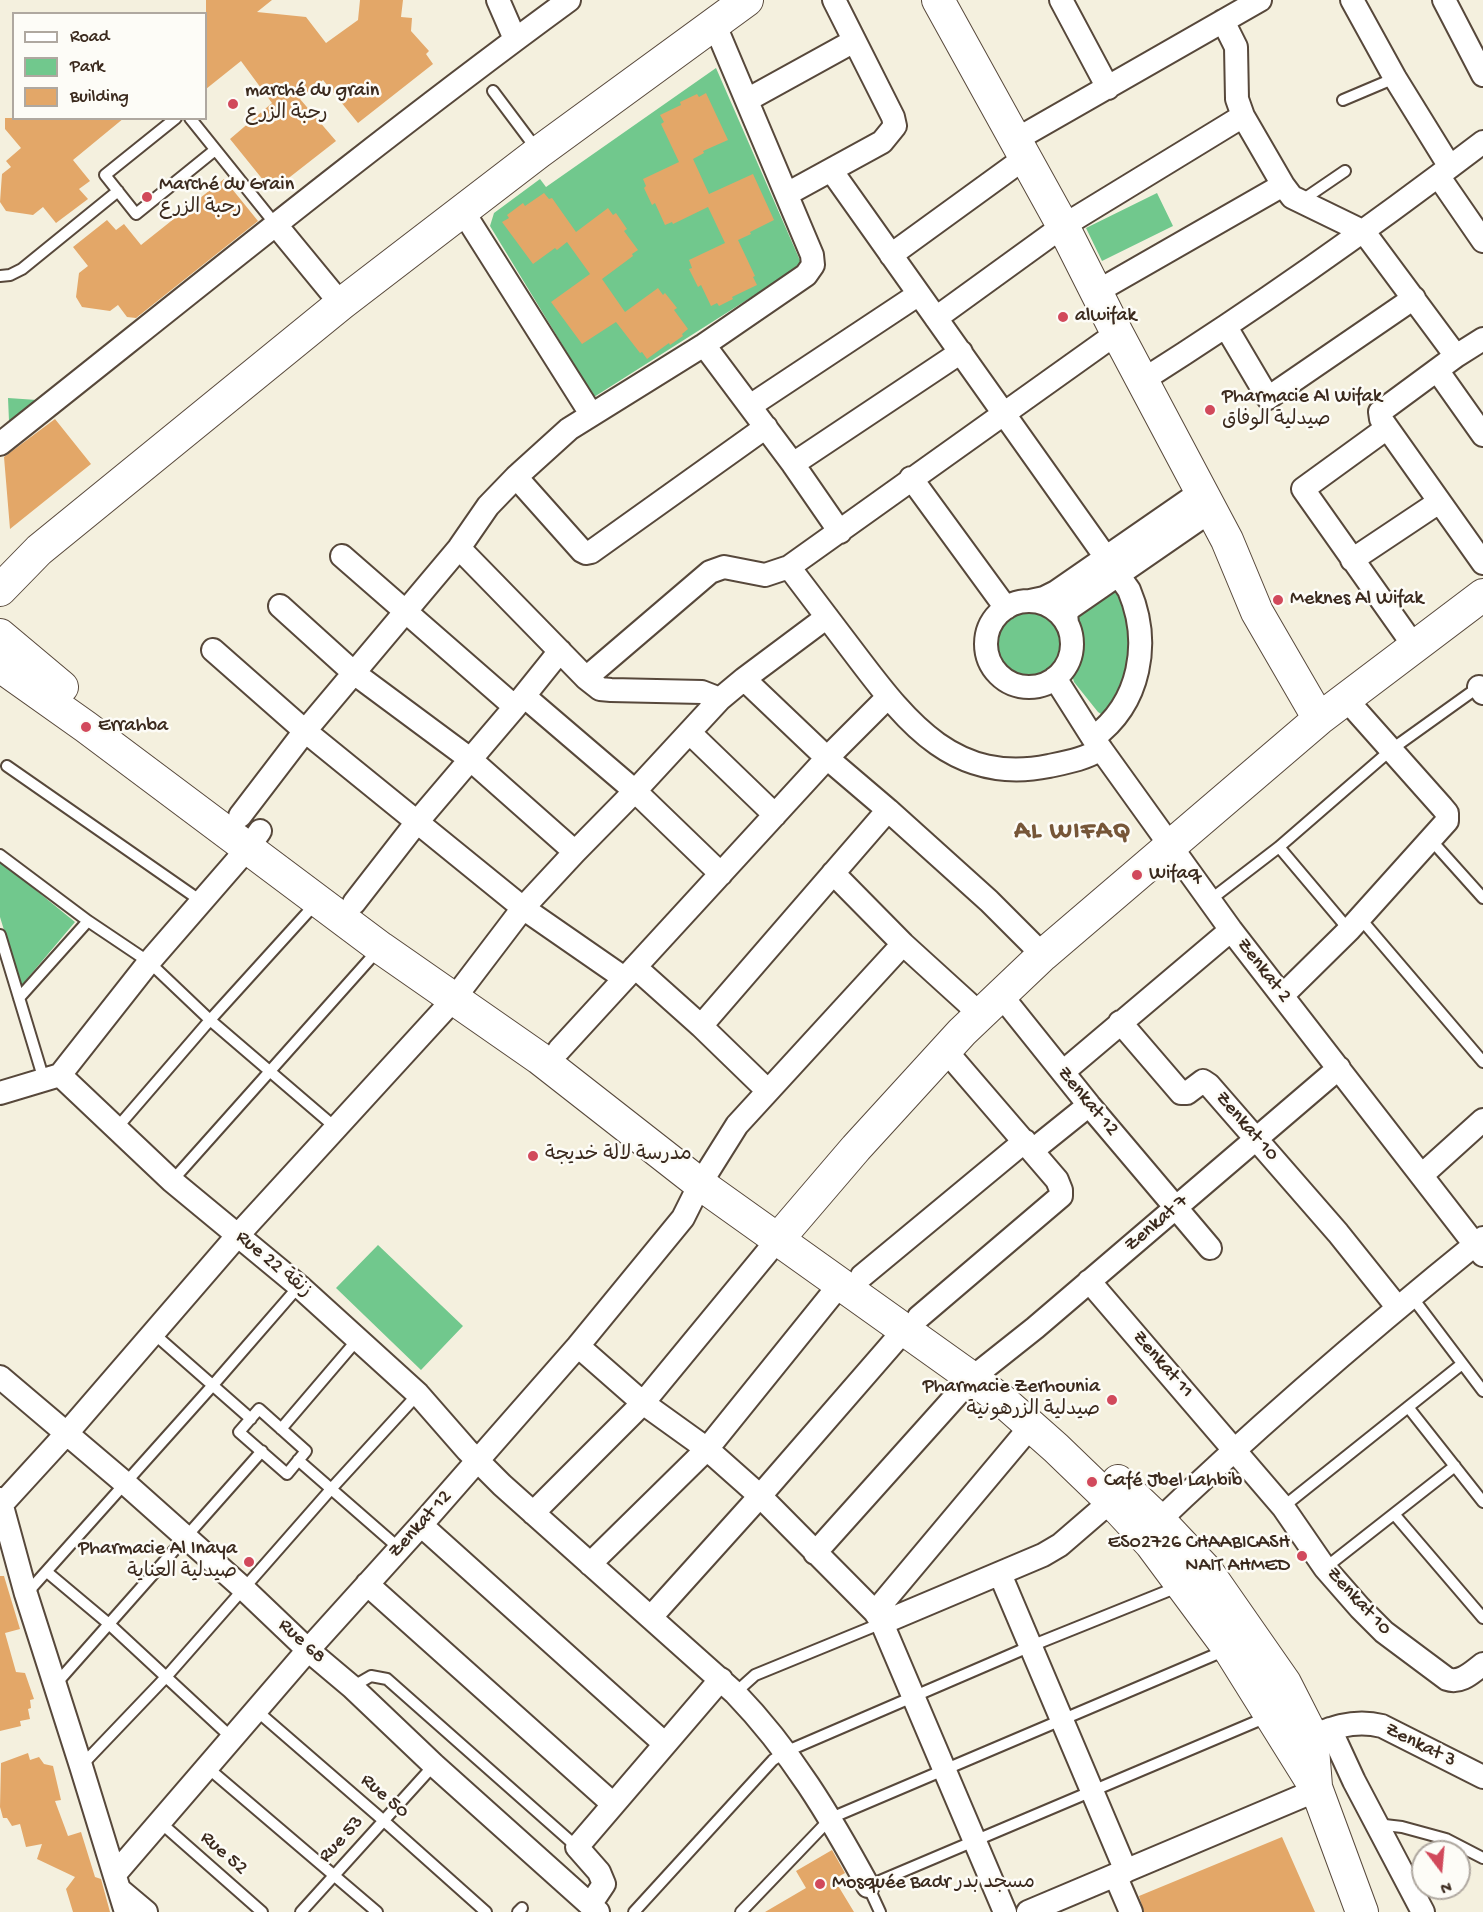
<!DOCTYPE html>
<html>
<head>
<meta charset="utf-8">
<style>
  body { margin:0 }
  #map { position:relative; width:1483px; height:1912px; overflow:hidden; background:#f4f0de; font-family:"Gochi Hand",sans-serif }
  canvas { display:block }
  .legend { position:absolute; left:12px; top:12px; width:195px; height:108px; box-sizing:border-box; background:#fdfcf7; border:2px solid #afa8a0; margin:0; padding:8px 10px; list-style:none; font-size:18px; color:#3b2a1e }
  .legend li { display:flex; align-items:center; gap:12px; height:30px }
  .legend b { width:30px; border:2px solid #afa8a0 }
  .north { position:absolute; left:1411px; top:1840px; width:60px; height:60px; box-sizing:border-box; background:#fdfcf7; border:2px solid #afa8a0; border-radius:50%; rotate:164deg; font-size:16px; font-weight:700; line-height:24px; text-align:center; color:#3b2a1e }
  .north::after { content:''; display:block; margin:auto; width:21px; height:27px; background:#d1495b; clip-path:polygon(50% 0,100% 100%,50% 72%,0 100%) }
</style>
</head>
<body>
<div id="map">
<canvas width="1483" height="1912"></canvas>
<ul class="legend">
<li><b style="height:8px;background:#fff"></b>Road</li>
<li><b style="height:16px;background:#71c88d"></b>Park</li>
<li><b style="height:16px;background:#e3a768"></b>Building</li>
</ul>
<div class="north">N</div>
</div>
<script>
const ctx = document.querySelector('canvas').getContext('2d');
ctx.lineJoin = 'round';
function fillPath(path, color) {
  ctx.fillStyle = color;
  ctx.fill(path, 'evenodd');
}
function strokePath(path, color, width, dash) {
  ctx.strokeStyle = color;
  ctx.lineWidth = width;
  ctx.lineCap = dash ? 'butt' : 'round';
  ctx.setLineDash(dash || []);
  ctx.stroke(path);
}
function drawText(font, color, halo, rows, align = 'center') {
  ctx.font = font + ' "Gochi Hand","Playpen Sans Arabic",sans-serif';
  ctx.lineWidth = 5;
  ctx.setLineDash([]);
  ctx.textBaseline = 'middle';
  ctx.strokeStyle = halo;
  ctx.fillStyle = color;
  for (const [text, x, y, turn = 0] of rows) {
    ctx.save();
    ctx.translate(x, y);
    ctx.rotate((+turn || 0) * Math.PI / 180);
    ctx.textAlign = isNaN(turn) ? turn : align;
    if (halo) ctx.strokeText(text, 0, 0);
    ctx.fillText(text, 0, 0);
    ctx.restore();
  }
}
fillPath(new Path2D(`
  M716 68 802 265 594 397 490 226 494 213 540 179 546 187Z
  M1157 193 1173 226 1102 261 1086 228Z
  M8 398 37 400 12 422 9 421Z
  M1114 592C1123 599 1127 610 1128 621 1134 655 1124 683 1105 711L1101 714 1098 712 1074 682 1072 675 1082 647 1077 615 1108 593Z
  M992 644a36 36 0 1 1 72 0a36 36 0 1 1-72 0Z
  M0 861 75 922 21 986 0 917Z
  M378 1245 463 1326 421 1370 336 1288Z`), '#71c88d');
fillPath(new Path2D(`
  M206 0H272L257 12 306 17 326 43 358 20 360 0H403L401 17 412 18 411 31 429 51 426 54 433 64 358 123 323 80 300 99 336 141 272 191 230 139 272 103 241 61 206 89Z
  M706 93 728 140 703 151 704 153 693 159 709 194 753 174 774 220 750 232 751 234 738 240 755 276 753 277 757 285 732 297 733 299 719 306 717 303 711 306 701 285 698 287 689 269 692 268 689 260 725 243 708 207 673 224 672 222 665 225 655 203 652 205 644 188 646 186 643 179 679 162 661 124 664 122 660 115 681 105 680 102 697 94 699 97Z
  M5 118H124L73 160 90 181 79 189 88 199 56 223 43 207 33 215 6 211 0 202 2 174 11 167 6 161 21 148 5 129Z
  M224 179 258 221 136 318 127 317 118 305 110 311 82 307 76 297 79 273 88 266 73 247 107 220 116 230 124 224 141 245Z
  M544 193 549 199 552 198 576 232 608 208 613 215 616 213 627 229 624 231 638 250 632 254 633 256 602 279 625 312 658 288 663 295 665 293 677 308 674 310 688 329 682 334 683 336 670 345 669 343 647 359 642 352 640 353 616 322 582 344 551 302 590 274 567 242 557 250 555 248 533 264 502 222 509 218 507 215 523 203 525 206Z
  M55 419 91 464 10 529 4 457Z
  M0 1576H4L20 1629 5 1633 16 1672 25 1673 34 1699 30 1700 31 1708 28 1709 30 1719 20 1721 21 1726 0 1731Z
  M28 1753 30 1760 39 1757 44 1764 53 1766 61 1800 55 1801 68 1836 81 1832 95 1877 101 1879 110 1912H73L66 1889 75 1877 37 1859 42 1844 26 1847 20 1824 12 1826 7 1818H3L0 1807 1 1763Z
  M1282 1837 1315 1912H1144L1139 1896Z
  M832 1850 845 1873 834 1879 854 1912H765L806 1888 796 1871Z`), '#e3a768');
const lane = new Path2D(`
  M493 91 538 151
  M1343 100 1395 78
  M176 118 105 175 136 214 215 150
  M190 118 276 225
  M1301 201 1345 171
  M0 276 10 275 22 269 118 191
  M7 766 201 901
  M1431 840 1483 898
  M1279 847 1349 930
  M0 855 88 921 149 962 210 1020 336 1128
  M1210 900 1279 847 1392 749 1480 686
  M1360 918 1483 1062
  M0 935 44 1080
  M19 998 88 921
  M116 1129 210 1020 317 902
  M172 1181 378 950
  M1412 1297 1483 1391
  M152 1332 251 1419
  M1408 1407 1483 1502
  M259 1409 306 1451 287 1474 239 1432Z
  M281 1429 357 1340
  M298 1460 400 1549
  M1283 1507 1462 1364
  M1394 1514 1483 1618
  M1325 1568 1455 1466
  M47 1572 109 1624 233 1739
  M27 1593 213 1385 299 1286
  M55 1685 262 1451
  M352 1687 371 1676 387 1679 577 1847
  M735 1693 755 1675 882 1623
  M257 1711 384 1821 486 1912
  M81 1766 167 1676 332 1488 418 1394
  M208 1768 377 1912
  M161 1823 262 1912
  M1376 1824 1402 1827 1446 1839 1483 1858
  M301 1912 434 1765
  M518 1912 522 1908
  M634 1912 773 1760 785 1752 1031 1646 1180 1586
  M741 1912 831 1818 1226 1650
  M880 1912 868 1886 1267 1717`);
const street = new Path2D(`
  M498 0 515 39
  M1061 0 1108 88
  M1352 0 1395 78 1450 167
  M1444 0 1483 75
  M1223 21 1236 47 1237 99 1243 116 1283 185 1292 197 1364 232 1456 356
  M747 100 854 41
  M1017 139 1260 0
  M831 170 1129 590C1151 642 1141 703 1093 738
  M1439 177 1483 241
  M787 194 882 142 895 126 893 117 834 0
  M462 210 591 414
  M276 225 341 304
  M891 255 1026 157
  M1098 291 1283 185
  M936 318 1063 226 1243 116
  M1226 327 1268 398 1414 298
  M1483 339 1456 356 1380 412 1381 419 1483 563
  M704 345 793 464 840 532
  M1437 370 1483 435
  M1143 380C1260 306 1373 226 1483 142
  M750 406 919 294
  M1387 428 1303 489 1414 646
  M0 444C188 295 375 142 569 0
  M793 464 961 352
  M516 477 582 551 586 553 591 552 766 427
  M911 478 1006 608
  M459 548 586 678 600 689 611 690 702 692 720 699
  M342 556 515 707
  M1352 560 1439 502
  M789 567C812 597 835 628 858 658 908 724 956 785 1049 766 1068 762 1085 759 1101 749
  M1030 601 1044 598 1056 592 1202 491
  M986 644a43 43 0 1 1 86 0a43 43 0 1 1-86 0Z
  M280 606 354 673 470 759 575 852
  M1067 623 1066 614 1070 608 1212 510
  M213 650 305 731 523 908 624 978
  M586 678 710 572 724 567 765 575 789 567 1117 333
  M1055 678 1093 738 1231 930 1483 1255
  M744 679 827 758 888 810 989 901 1043 955
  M1479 687 1483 693
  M524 696 635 791 721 874
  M690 733 775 815
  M240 816 305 731 459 548 488 506 516 477 569 429 704 345 806 275 813 265 812 255 714 23
  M833 873 903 944 980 1014
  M354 903 417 822 515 707 560 651
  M635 967 701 1026 767 1090
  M1000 994 1089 1105 1210 1248
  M1283 995 1349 930 1447 821V813L1442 807 1345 698
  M1120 1022 1181 1093H1187L1203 1081 1209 1085 1338 1233 1398 1308
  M701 1026 888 810
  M559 1050 827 758 888 697
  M1063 1072 1231 930
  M60 1075 172 1181 299 1286 418 1394 467 1450 502 1485 735 1693C791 1751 830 1816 868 1886
  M0 1093 60 1075 149 962 248 848 260 831
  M1033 1150 1089 1105
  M1422 1175 1483 1120
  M862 1276 1025 1141
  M1089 1281 1283 1507 1325 1568 1360 1608 1384 1632 1447 1679C1461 1684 1472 1672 1483 1664
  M919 1317 1061 1196V1190L1057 1180 946 1051
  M578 1346 643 1403 707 1449 760 1496 875 1612 882 1623 1005 1912
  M0 1377 125 1483 244 1589 308 1650 352 1687 434 1765 598 1912
  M0 1499 26 1594 81 1766 126 1912
  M2 1504 67 1433 238 1235 453 1000 523 908 575 852 635 791 720 699 744 679 827 617
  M533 1513 643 1403 779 1238
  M421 1525 665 1744
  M1148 1531C1255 1428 1368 1331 1483 1238
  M815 1553 972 1378 1035 1328 1339 1068
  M590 1564 707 1449 841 1283
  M1000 1574 1126 1871
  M367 1584 613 1804
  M875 1612 1031 1426
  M651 1617 760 1496 906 1328
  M882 1623 1043 1555 1060 1545 1111 1501
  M1330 1729 1354 1781 1423 1912
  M1298 1742C1326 1730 1351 1718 1382 1726L1483 1777
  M115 1874 308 1650 421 1525 578 1346 683 1218 700 1184 737 1125 903 944
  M1115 1875 1131 1912
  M121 1891 146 1912
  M590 1905 604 1884 599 1872 577 1847 721 1679
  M1028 1912 1317 1790`);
const secondary = new Path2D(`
  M938 0 1063 226 1117 333 1227 540 1257 612 1319 719
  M0 590 39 550 341 304 539 152 747 0
  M0 635 62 687
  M0 666 86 727 381 948 539 1058 700 1184 972 1378 1004 1402 1056 1448 1111 1501 1151 1544 1229 1649 1317 1790 1362 1912
  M779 1238 856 1148 962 1032 1043 955 1319 719 1483 595
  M1118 1481 1159 1520 1207 1571 1285 1683 1312 1736 1316 1786`);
strokePath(lane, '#57483b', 14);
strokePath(street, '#57483b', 26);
strokePath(secondary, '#57483b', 34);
strokePath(lane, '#fff', 10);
strokePath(street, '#fff', 22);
strokePath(secondary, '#fff', 32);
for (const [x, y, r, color] of [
  [233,104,6,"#d1495b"],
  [147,197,6,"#d1495b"],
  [1063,317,6,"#d1495b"],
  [1210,410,6,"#d1495b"],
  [1278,600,6,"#d1495b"],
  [86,727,6,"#d1495b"],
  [1137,875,6,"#d1495b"],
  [533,1156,6,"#d1495b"],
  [1112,1400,6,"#d1495b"],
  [1092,1482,6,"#d1495b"],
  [1302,1556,6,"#d1495b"],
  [249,1562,6,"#d1495b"],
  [820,1884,6,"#d1495b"]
]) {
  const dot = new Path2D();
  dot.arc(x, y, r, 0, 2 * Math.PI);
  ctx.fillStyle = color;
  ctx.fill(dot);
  strokePath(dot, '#fdfcf7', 2);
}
drawText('20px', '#3b2a1e', '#fdfcf7', [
  ["marché du grain",245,92],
  ["رحبة الزرع",245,115],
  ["Marché du Grain",159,186],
  ["رحبة الزرع",159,209],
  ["alwifak",1075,317],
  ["Pharmacie Al Wifak",1222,398],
  ["صيدلية الوفاق",1222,421],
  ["Meknes Al Wifak",1290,600],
  ["Errahba",98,727],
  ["Wifaq",1149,875],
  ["مدرسة لالة خديجة",545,1156],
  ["Pharmacie Zerhounia",1100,1388,"right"],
  ["صيدلية الزرهونية",1100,1411,"right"],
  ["Café Jbel Lahbib",1104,1482],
  ["ES02726 CHAABICASH",1290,1544,"right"],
  ["NAIT AHMED",1290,1567,"right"],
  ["Pharmacie Al Inaya",237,1550,"right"],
  ["صيدلية العناية",237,1573,"right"],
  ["Mosquée Badr مسجد بدر",832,1884]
], 'left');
drawText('20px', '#3b2a1e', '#fdfcf7', [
  ["Zenkat 2",1263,971,52],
  ["Zenkat 12",1087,1102,50],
  ["Zenkat 10",1246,1127,49],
  ["Zenkat 7",1157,1224,-41],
  ["Rue 22 زنقة",273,1265,40],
  ["Zenkat 11",1162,1365,49],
  ["Zenkat 12",421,1525,-48],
  ["Zenkat 10",1358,1602,47],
  ["Rue 68",301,1642,42],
  ["Zenkat 3",1420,1746,26],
  ["Rue 50",384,1797,41],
  ["Rue 53",342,1840,-48],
  ["Rue 52",223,1854,41]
]);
ctx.letterSpacing = '1.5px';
drawText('bold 26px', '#765638', '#fdfcf7', [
  ["AL WIFAQ",1073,833]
]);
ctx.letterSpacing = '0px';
</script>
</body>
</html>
